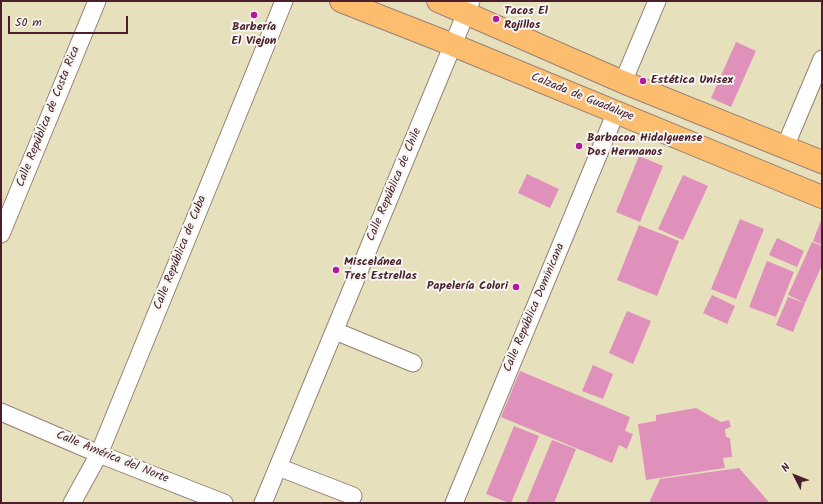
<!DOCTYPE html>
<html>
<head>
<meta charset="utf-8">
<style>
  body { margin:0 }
  #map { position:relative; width:823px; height:504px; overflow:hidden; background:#e7e0bd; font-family:Kalam,sans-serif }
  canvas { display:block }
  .frame { position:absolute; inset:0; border:2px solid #4a1f2b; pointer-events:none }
  .north { position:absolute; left:775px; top:456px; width:40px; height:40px; -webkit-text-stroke:3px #f6f6f2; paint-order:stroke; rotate:312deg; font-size:11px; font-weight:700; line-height:16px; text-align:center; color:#4a1f2b }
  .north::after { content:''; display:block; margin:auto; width:14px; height:18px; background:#4a1f2b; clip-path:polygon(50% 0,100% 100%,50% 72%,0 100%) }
  .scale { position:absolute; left:8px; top:16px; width:120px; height:18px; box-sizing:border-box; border:2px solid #4a1f2b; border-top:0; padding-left:5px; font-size:12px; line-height:14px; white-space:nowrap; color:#4a1f2b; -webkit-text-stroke:3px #f6f6f2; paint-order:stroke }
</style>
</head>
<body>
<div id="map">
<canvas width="823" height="504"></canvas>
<div class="frame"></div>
<div class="north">N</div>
<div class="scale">50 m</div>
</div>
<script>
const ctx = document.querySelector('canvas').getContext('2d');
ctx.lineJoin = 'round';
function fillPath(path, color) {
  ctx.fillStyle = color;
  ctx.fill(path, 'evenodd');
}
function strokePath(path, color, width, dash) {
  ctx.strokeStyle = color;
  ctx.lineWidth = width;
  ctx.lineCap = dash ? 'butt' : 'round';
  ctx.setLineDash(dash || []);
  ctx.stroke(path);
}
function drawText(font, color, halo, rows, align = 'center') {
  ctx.font = font + ' Kalam,sans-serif';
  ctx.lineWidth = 4;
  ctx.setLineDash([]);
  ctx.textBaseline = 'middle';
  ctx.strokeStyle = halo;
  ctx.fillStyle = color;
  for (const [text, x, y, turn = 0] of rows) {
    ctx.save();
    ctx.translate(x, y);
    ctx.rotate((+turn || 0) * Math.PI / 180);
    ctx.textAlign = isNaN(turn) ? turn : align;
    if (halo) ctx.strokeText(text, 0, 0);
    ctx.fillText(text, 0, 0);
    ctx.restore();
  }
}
fillPath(new Path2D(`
  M736 42 756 51 731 107 711 98Z
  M639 156 663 166 640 222 616 212Z
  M527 174 559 189 550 208 518 193Z
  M683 175 708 186 683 240 658 229Z
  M822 218V245L813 241Z
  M740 219 764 229 736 299 711 289Z
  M639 225 679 241 657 296 617 280Z
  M777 238 804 251 797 267 769 255Z
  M812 242 822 246V265L805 303 788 295Z
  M767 261 794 272 776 317 749 307Z
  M712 295 735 306 727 324 703 313Z
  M788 297 805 303 793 332 776 325Z
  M627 311 651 321 633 364 609 353Z
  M593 365 613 374 603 399 582 391Z
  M520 371 630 417 625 431 633 434 627 449 619 445 612 463 501 417Z
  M696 408 721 422 729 420 731 427 725 429 726 437 730 438 732 457 723 458 725 468 646 480 638 424 656 421V415Z
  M514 426 539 436 511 503H509L486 494Z
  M552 440 576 449 554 503H526Z
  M739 468 768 501 767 503H649L660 479Z`), '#df91bb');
const minor = new Path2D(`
  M623 82 657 1
  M785 147 822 59
  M1 234 97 1
  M335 331 413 363
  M1 412 99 454 224 503
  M278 467 353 496
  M72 503 99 454 284 1
  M263 503 471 1
  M454 503 616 112`);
const primary = new Path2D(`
  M341 1 453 45 822 197
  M438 1 623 82 822 162`);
strokePath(minor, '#988074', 19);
strokePath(primary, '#988074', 24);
strokePath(minor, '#fff', 17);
strokePath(primary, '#fcbd6f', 22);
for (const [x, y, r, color] of [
  [254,15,4,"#b5179e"],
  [496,19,4,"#b5179e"],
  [643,81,4,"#b5179e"],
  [579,146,4,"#b5179e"],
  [336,270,4,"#b5179e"],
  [516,287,4,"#b5179e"]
]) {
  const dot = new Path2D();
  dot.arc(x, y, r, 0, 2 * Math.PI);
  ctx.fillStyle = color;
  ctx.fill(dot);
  strokePath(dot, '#f6f6f2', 1.5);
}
drawText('bold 12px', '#4a1f2b', '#f6f6f2', [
  ["Tacos El",504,12],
  ["Rojillos",504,26],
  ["Barbería",254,28,"center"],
  ["El Viejon",254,42,"center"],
  ["Estética Unisex",651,81],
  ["Barbacoa Hidalguense",587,139],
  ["Dos Hermanos",587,153],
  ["Miscelánea",344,263],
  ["Tres Estrellas",344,277],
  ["Papelería Colori",508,287,"right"]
], 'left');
drawText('12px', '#4a1f2b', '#f6f6f2', [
  ["Calzada de Guadalupe",582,98,22],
  ["Calle República de Costa Rica",49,117,-68],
  ["Calle República de Chile",395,185,-67],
  ["Calle República de Cuba",181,253,-68],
  ["Calle República Dominicana",535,308,-67],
  ["Calle América del Norte",112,458,22]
]);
</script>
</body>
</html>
